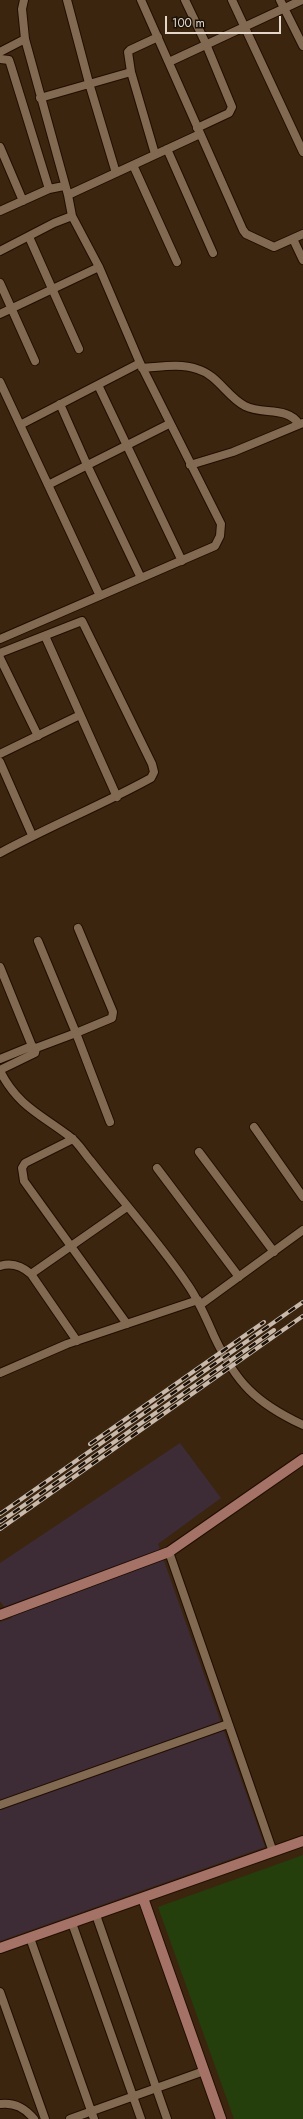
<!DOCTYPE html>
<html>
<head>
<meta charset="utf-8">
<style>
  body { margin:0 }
  #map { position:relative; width:303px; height:2119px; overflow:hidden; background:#3b250f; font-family:Jost,sans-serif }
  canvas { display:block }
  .scale { position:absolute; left:165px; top:16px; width:116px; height:18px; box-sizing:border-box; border:2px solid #e4d6c9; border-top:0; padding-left:5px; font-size:12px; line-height:14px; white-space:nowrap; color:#e4d6c9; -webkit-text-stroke:3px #1a1108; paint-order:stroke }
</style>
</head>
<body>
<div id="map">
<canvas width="303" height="2119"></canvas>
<div class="scale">100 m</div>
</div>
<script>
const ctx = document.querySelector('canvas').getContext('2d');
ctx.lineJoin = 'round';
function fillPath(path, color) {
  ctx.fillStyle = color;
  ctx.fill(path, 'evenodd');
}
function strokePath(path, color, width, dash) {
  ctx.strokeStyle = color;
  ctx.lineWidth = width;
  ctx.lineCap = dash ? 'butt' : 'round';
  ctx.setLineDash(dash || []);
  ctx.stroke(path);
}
fillPath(new Path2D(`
  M180 1443 221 1498 158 1544 265 1847 0 1941V1622L12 1618 0 1601V1563Z`), '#3d2c36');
fillPath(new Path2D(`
  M303 1855V2119H234L158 1907Z`), '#243f0b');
const minor = new Path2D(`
  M67 0 89 83 116 173
  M141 0 243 230 246 234 274 247 303 234
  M185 0 206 44 232 107 229 113 197 128
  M232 0 303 152
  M280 0 303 46
  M0 52 25 39
  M0 59 9 60 11 66 49 189
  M169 62 302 0
  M131 72 128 52 130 50 158 37
  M40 98 131 72 155 154
  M0 147 23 201
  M167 149 213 253
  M133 165 177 262
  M68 195 200 134
  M0 211 49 189 64 186
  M29 237 79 349
  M293 239 303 260
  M0 251 54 223 72 216
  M0 283 35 361
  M0 314 99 267
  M142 368C160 367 180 363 197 369 218 375 227 397 245 406 262 415 287 406 299 424
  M0 382 100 596
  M98 385 182 561
  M60 404 87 465 141 578
  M20 425 140 363
  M190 465 233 452 303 423
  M48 485 169 424
  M45 636 117 797
  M0 639 215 546 220 536 221 524 140 363 99 267 72 216 68 195 25 39 22 9 24 0
  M0 653 82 621 152 764 154 772 151 778C102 805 50 826 0 853
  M0 658 38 736
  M0 754 80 715
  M0 762 32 835
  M78 928 113 1012 112 1018 76 1033 110 1122
  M0 967 32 1046
  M36 1048 76 1033 38 941
  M0 1059 32 1046 36 1048 35 1053 0 1070
  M0 1071C18 1106 40 1114 69 1136 78 1142 84 1153 91 1161 123 1202 159 1242 188 1285 199 1301 206 1318 214 1336 236 1383 256 1403 303 1425
  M254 1127 303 1197
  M73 1139 25 1163 22 1168 24 1181 127 1324
  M199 1152 274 1252
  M157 1168 239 1277
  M0 1266C12 1262 22 1266 31 1274L127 1207
  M31 1274 77 1341
  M200 1305 303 1230
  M0 1373 67 1344 198 1300
  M169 1552 273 1852
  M0 1805 228 1724
  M96 1915 167 2119
  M72 1923 141 2119
  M30 1938 94 2119
  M0 1992 45 2119
  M0 2104C15 2102 25 2108 34 2119
  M70 2119 204 2071`);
const secondary = new Path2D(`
  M0 1615 169 1552 303 1459
  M143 1898 221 2119
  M0 1948 303 1841`);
strokePath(minor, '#210d00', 10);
strokePath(secondary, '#210d00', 12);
strokePath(minor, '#826951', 8);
strokePath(secondary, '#a57268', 10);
const rail = new Path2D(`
  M90 1444 264 1322
  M0 1514 303 1302
  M0 1522 274 1330
  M0 1529 303 1316`);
strokePath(rail, '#c9b9ab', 4);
strokePath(rail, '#1a1108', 2.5, [8]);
</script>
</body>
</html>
